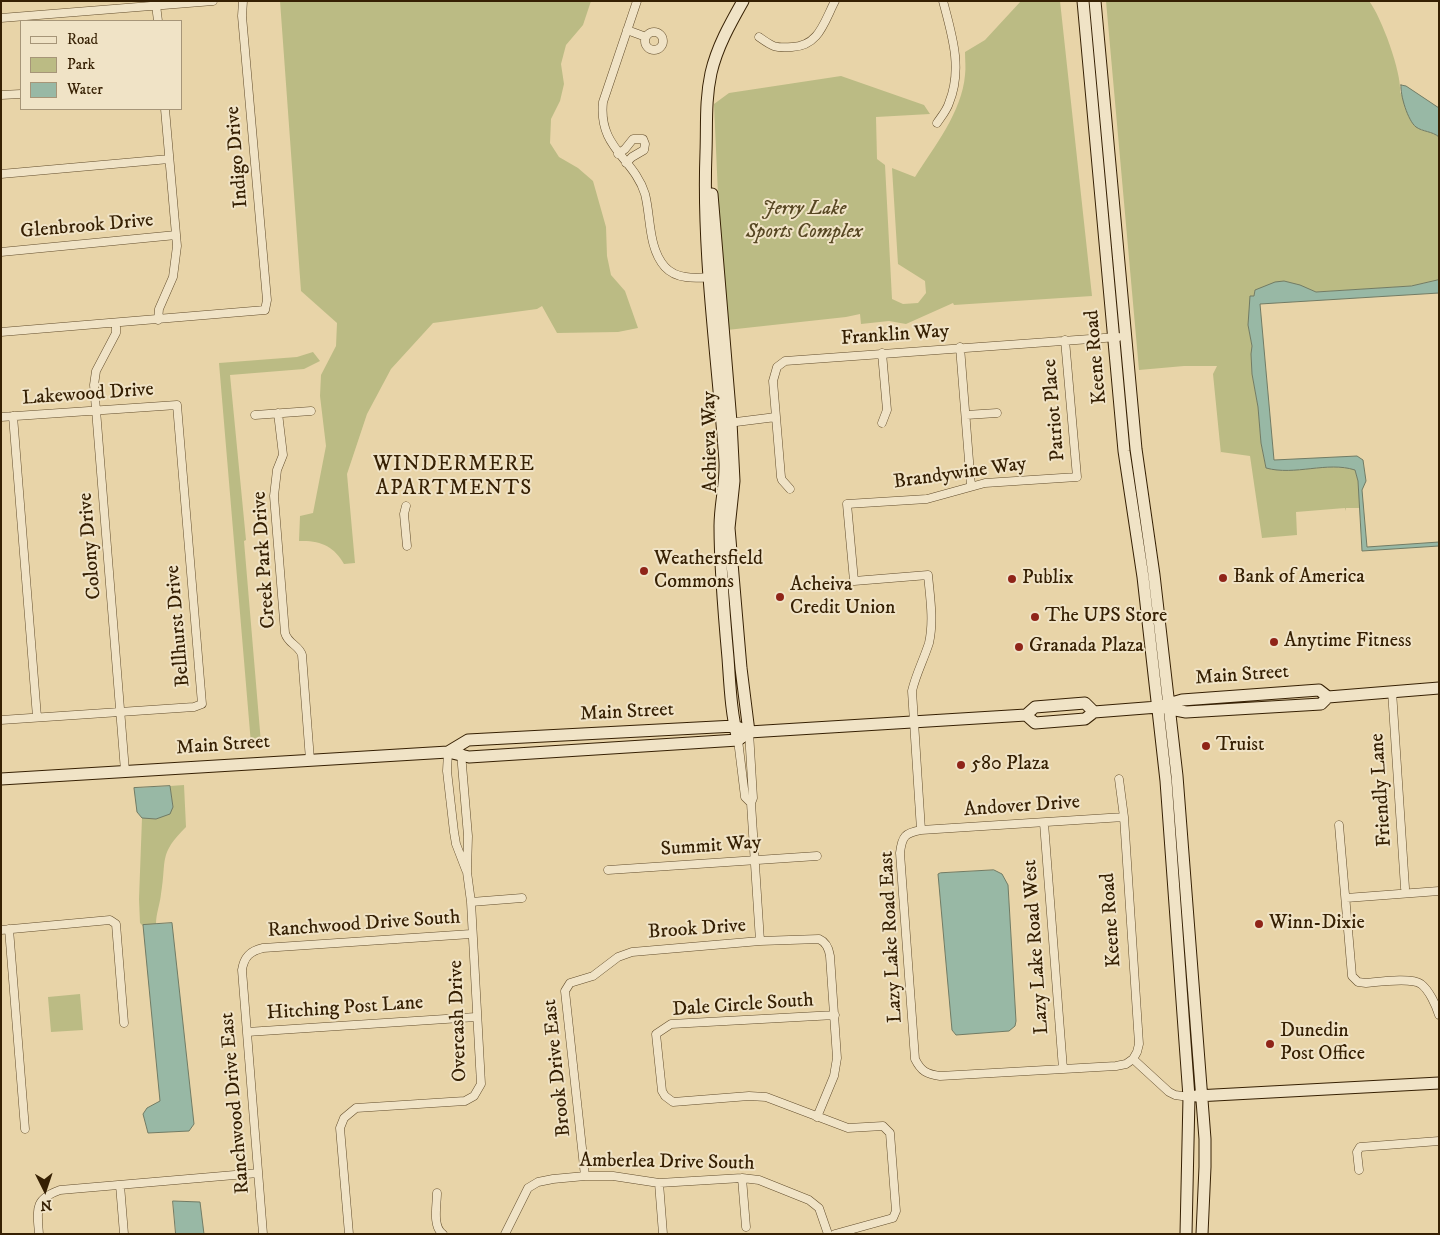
<!DOCTYPE html>
<html>
<head>
<meta charset="utf-8">
<style>
  body { margin:0 }
  #map { position:relative; width:1440px; height:1235px; overflow:hidden; background:#e8d4a8; font-family:"IM FELL DW Pica",serif }
  canvas { display:block }
  .frame { position:absolute; inset:0; border:2px solid #362003; pointer-events:none }
  .legend { position:absolute; left:20px; top:20px; width:162px; height:90px; box-sizing:border-box; background:#f0e3c6; border:1px solid #a69578; margin:0; padding:6px 9px; list-style:none; font-size:15px; color:#362003 }
  .legend li { display:flex; align-items:center; gap:10px; height:25px }
  .legend b { width:25px; border:1px solid #a69578 }
  .north { position:absolute; left:20px; top:1165px; width:50px; height:50px; -webkit-text-stroke:4px #f0e3c6; paint-order:stroke; rotate:176deg; font-size:14px; font-weight:700; line-height:20px; text-align:center; color:#362003 }
  .north::after { content:''; display:block; margin:auto; width:18px; height:22px; background:#362003; clip-path:polygon(50% 0,100% 100%,50% 72%,0 100%) }
</style>
</head>
<body>
<div id="map">
<canvas width="1440" height="1235"></canvas>
<div class="frame"></div>
<ul class="legend">
<li><b style="height:6px;background:#f0e3c6"></b>Road</li>
<li><b style="height:14px;background:#bbbb84"></b>Park</li>
<li><b style="height:14px;background:#98b8a5"></b>Water</li>
</ul>
<div class="north">N</div>
</div>
<script>
const ctx = document.querySelector('canvas').getContext('2d');
ctx.lineJoin = 'round';
function fillPath(path, color) {
  ctx.fillStyle = color;
  ctx.fill(path, 'evenodd');
}
function strokePath(path, color, width, dash) {
  ctx.strokeStyle = color;
  ctx.lineWidth = width;
  ctx.lineCap = dash ? 'butt' : 'round';
  ctx.setLineDash(dash || []);
  ctx.stroke(path);
}
function drawText(font, color, halo, rows, align = 'center') {
  ctx.font = font + ' "IM FELL DW Pica",serif';
  ctx.lineWidth = 4;
  ctx.setLineDash([]);
  ctx.textBaseline = 'middle';
  ctx.strokeStyle = halo;
  ctx.fillStyle = color;
  for (const [text, x, y, turn = 0] of rows) {
    ctx.save();
    ctx.translate(x, y);
    ctx.rotate((+turn || 0) * Math.PI / 180);
    ctx.textAlign = isNaN(turn) ? turn : align;
    if (halo) ctx.strokeText(text, 0, 0);
    ctx.fillText(text, 0, 0);
    ctx.restore();
  }
}
fillPath(new Path2D(`
  M280 1H591L583 25 566 45 561 64 564 84 560 101 551 119 550 143 559 157 578 168 593 181 606 227 607 256 611 275 625 291 638 328 618 332 557 333 542 306 537 309 433 323 391 369 367 414 347 474 355 563 344 564C334 546 320 540 299 541L300 516 313 513 326 446 320 396 321 375 336 346 337 323 301 291Z
  M1021 1H1060L1092 296 954 305 953 303 906 324 889 321 861 324 860 314 846 317 727 330 721 263 714 104 729 93 841 76 924 105 930 114 876 117 877 159 885 165 892 299 903 304 918 303 926 293 925 281 898 264 892 168 915 177C934 147 962 112 965 75 966 68 965 60 965 52L985 40Z
  M1106 1H1369C1381 16 1402 73 1400 92L1421 130 1433 133 1439 137V280L1411 286 1316 292 1299 285 1284 281 1255 290 1248 325 1252 346 1251 354 1252 374 1258 407 1261 443 1266 468C1295 476 1326 461 1355 470L1358 481 1360 508H1346V511L1345 508 1296 512 1297 535 1262 538 1250 456 1221 452V454L1213 374 1217 366H1184L1139 370Z
  M313 352 320 361 304 369 230 375 246 540 244 541 261 743 251 744 219 363 297 357Z
  M184 785 186 827C158 855 167 859 161 894 160 904 156 914 156 924L143 926 140 923 139 899 142 818 156 819 173 807 170 786Z
  M80 994 83 1030 51 1032 48 997Z`), '#bbbb84');
const water = new Path2D(`
  M1401 85 1406 86 1439 108V137C1432 131 1423 132 1416 127 1408 121 1400 95 1401 85Z
  M1439 280V293L1260 304 1274 460 1357 456 1363 460 1366 481 1362 490 1367 547 1439 542V546L1362 551 1358 481 1355 470C1327 461 1295 476 1266 468L1261 443 1258 407 1252 374 1251 354 1252 346 1248 325 1250 296H1254L1255 290 1275 282 1284 281 1300 285 1316 292 1411 286Z
  M170 786 173 807 170 814 156 819 142 818 137 812 134 788Z
  M994 870 1002 874 1008 885 1016 1021 1015 1026 1009 1031 956 1035 952 1030 938 874 940 873Z
  M172 923 194 1124 189 1131 148 1133 143 1114 147 1108 160 1101 143 925Z
  M173 1201 200 1202 204 1234H176Z`);
fillPath(water, '#98b8a5');
strokePath(water, '#717b64', 1);
const street = new Path2D(`
  M637 1 603 102C598 148 634 158 645 194 651 217 648 248 665 267 677 280 696 278 712 277
  M156 5 158 21
  M1 18 213 1
  M627 30 646 37
  M645 41a9 9 0 1 1 18 0a9 9 0 1 1-18 0Z
  M759 37C773 47 774 48 792 47 819 46 824 22 835 1
  M1 95 21 94
  M937 123C941 117 947 110 949 103 963 69 952 35 943 1
  M618 154 625 149 633 139H643L645 144 644 150 632 157 626 163
  M1 174 169 159
  M1 252 176 235
  M158 320 159 309 173 277 177 246 165 109
  M116 323V333L96 371 94 385 125 771
  M1 332 265 310 267 300 242 16 243 1
  M960 347 971 486
  M278 413 283 455 277 470 274 496 285 633C288 644 299 645 302 655L310 760
  M255 415 311 411
  M966 415 997 413
  M13 416 37 717
  M1 417 177 405 202 704 194 707 1 720
  M728 423 776 417
  M882 423 887 410 882 353
  M790 489 782 480 781 477 773 381 777 367 785 361 1118 337
  M406 506 404 514 407 546
  M1392 691 1405 888
  M749 732 753 798 751 803 760 941
  M738 740 745 797 751 803
  M448 752 447 771 454 832 456 844 466 870
  M1119 779 1124 817 1139 1044 1137 1052 1133 1059
  M1124 817 921 830C905 833 902 836 900 853L915 1059C921 1071 926 1074 940 1076L1116 1066 1126 1064 1133 1059 1169 1092 1175 1095 1189 1097
  M1044 823 1063 1069
  M1339 825 1352 976 1358 982 1366 983C1378 982 1411 977 1421 984 1429 990 1436 1005 1439 1015
  M921 830 912 691C916 674 924 659 929 643 934 621 930 597 928 575L854 581 847 504 927 499 985 483 1077 477 1065 340
  M608 870 817 856
  M1346 898 1439 891
  M471 902 522 898
  M9 929 25 1129
  M1 930 110 920 116 924 124 1023
  M835 1015 671 1024 656 1034 662 1091 665 1096 673 1102 749 1096 766 1097 848 1128 883 1126 890 1133 896 1211 893 1218 835 1234
  M247 1032 476 1017
  M1359 1170 1357 1152 1360 1147 1439 1141
  M585 1176 565 991 570 983 593 976 618 957 632 952 760 941 819 939C826 942 829 949 830 956L837 1058 834 1076 817 1117
  M742 1178 746 1227
  M659 1183 663 1234
  M120 1185 124 1234
  M437 1193C437 1204 432 1227 443 1234
  M39 1234C37 1209 34 1199 60 1190L258 1173
  M263 1234 242 970C244 957 250 951 263 948L471 934
  M349 1234 340 1128 344 1118 356 1108 465 1101 474 1096 481 1084 471 902 467 872 468 836 461 753
  M505 1234 528 1188 538 1182 553 1179 585 1176H613L659 1183 742 1178 759 1180 809 1200 819 1208 828 1234`);
const secondary = new Path2D(`
  M1083 1 1124 451 1143 577 1166 781 1189 1097 1186 1234
  M1095 1 1136 449 1154 575 1177 776 1205 1139V1167L1202 1234
  M712 194 731 422 734 481 729 528 741 668 749 732
  M1165 708 1186 712 1321 704 1328 697 1439 688
  M1026 715 1035 723 1085 719 1094 712 1158 707 1182 700 1319 690 1328 697
  M738 740C731 713 730 686 728 658 724 614 720 570 720 526 720 504 726 483 725 462 718 359 702 256 706 152 707 125 705 101 711 73 717 47 730 24 743 1
  M448 752 468 740 735 726 749 732 1026 715 1035 707 1085 703 1094 712
  M1 779 448 752 469 757 738 740 749 732
  M1196 1096 1439 1083`);
strokePath(street, '#624d2c', 9);
strokePath(secondary, '#362003', 13);
strokePath(street, '#f0e3c6', 8);
strokePath(secondary, '#f0e3c6', 11);
for (const [x, y, r, color] of [
  [644,571,5,"#8f2418"],
  [1223,578,5,"#8f2418"],
  [1012,579,5,"#8f2418"],
  [780,597,5,"#8f2418"],
  [1035,617,5,"#8f2418"],
  [1274,642,5,"#8f2418"],
  [1019,647,5,"#8f2418"],
  [1206,746,5,"#8f2418"],
  [961,765,5,"#8f2418"],
  [1259,924,5,"#8f2418"],
  [1270,1044,5,"#8f2418"]
]) {
  const dot = new Path2D();
  dot.arc(x, y, r, 0, 2 * Math.PI);
  ctx.fillStyle = color;
  ctx.fill(dot);
  strokePath(dot, '#f0e3c6', 2);
}
drawText('20px', '#362003', '#f0e3c6', [
  ["Indigo Drive",238,157,-95],
  ["Glenbrook Drive",87,227,-5],
  ["Franklin Way",895,336,-4],
  ["Keene Road",1097,357,-95],
  ["Lakewood Drive",88,395,-4],
  ["Patriot Place",1055,410,-95],
  ["Achieva Way",711,442,-91],
  ["Brandywine Way",960,474,-8],
  ["Colony Drive",91,546,-95],
  ["Creek Park Drive",265,560,-94],
  ["Bellhurst Drive",179,626,-95],
  ["Main Street",1242,676,-4],
  ["Main Street",627,713,-3],
  ["Main Street",223,746,-4],
  ["Friendly Lane",1382,790,-94],
  ["Andover Drive",1022,807,-4],
  ["Summit Way",711,847,-4],
  ["Keene Road",1112,920,-94],
  ["Ranchwood Drive South",364,925,-4],
  ["Brook Drive",697,930,-4],
  ["Lazy Lake Road East",892,937,-93],
  ["Lazy Lake Road West",1037,947,-94],
  ["Dale Circle South",743,1006,-4],
  ["Hitching Post Lane",345,1009,-4],
  ["Overcash Drive",459,1021,-92],
  ["Brook Drive East",558,1068,-96],
  ["Ranchwood Drive East",236,1103,-95],
  ["Amberlea Drive South",667,1163,1]
]);
drawText('italic 20px', '#574723', '#f0e3c6', [
  ["Jerry Lake",804,210],
  ["Sports Complex",804,233]
]);
drawText('20px', '#362003', '#f0e3c6', [
  ["Weathersfield",654,560],
  ["Commons",654,583],
  ["Bank of America",1233,578],
  ["Publix",1022,579],
  ["Acheiva",790,586],
  ["Credit Union",790,609],
  ["The UPS Store",1045,617],
  ["Anytime Fitness",1284,642],
  ["Granada Plaza",1029,647],
  ["Truist",1216,746],
  ["580 Plaza",971,765],
  ["Winn-Dixie",1269,924],
  ["Dunedin",1280,1032],
  ["Post Office",1280,1055]
], 'left');
ctx.letterSpacing = '1px';
drawText('21px', '#362003', '#f0e3c6', [
  ["WINDERMERE",454,466],
  ["APARTMENTS",454,490]
]);
ctx.letterSpacing = '0px';
</script>
</body>
</html>
